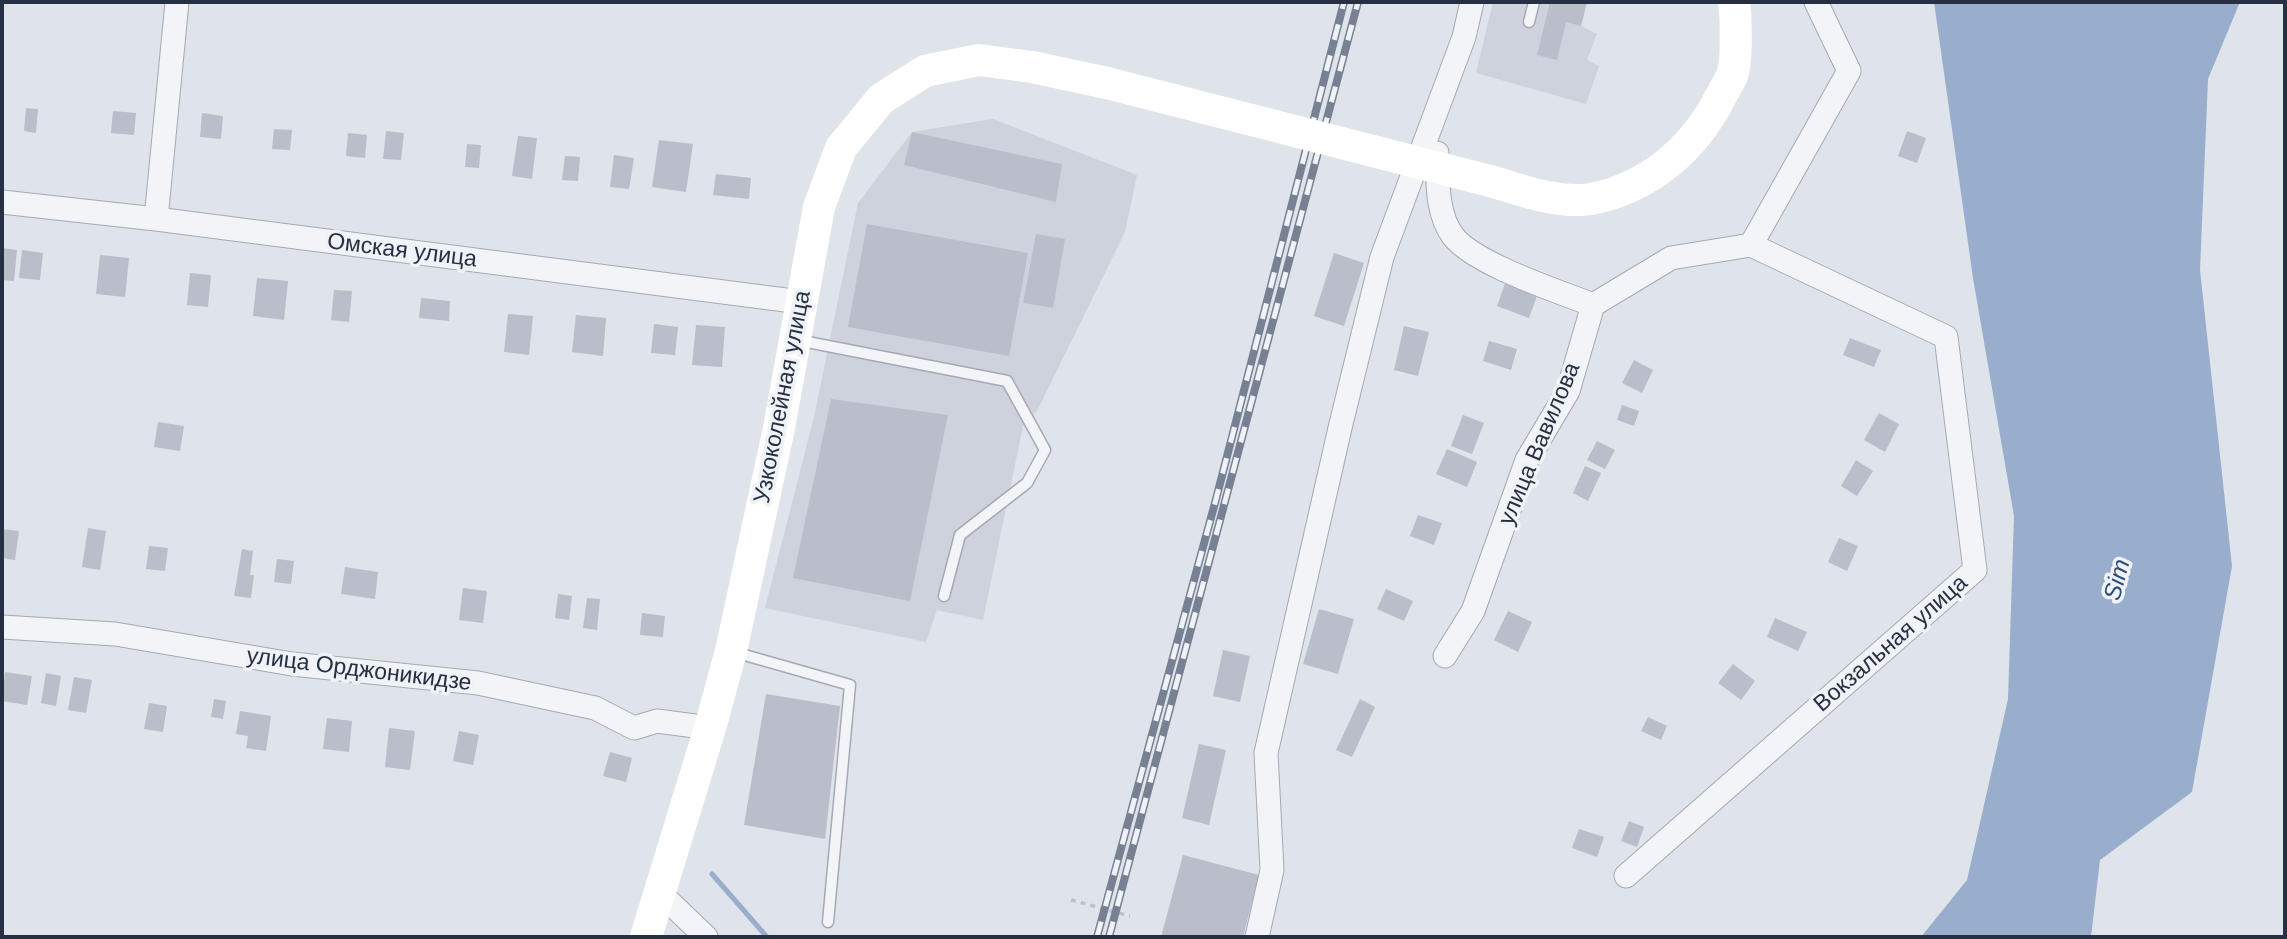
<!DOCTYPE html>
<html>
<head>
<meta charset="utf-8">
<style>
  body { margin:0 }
  #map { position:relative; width:2287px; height:939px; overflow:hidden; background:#dfe3ea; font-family:Helvetica,sans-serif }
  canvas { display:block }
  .frame { position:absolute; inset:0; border:4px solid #272f42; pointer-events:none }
</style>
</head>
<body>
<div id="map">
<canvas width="2287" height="939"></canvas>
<div class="frame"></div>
</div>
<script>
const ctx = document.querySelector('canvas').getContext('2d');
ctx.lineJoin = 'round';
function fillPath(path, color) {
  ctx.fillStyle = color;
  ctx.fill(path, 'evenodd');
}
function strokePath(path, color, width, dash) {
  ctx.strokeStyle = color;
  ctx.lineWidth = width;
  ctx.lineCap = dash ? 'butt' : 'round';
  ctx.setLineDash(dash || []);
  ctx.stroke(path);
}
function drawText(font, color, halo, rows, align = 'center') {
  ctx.font = font + ' Helvetica,sans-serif';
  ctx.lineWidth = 7;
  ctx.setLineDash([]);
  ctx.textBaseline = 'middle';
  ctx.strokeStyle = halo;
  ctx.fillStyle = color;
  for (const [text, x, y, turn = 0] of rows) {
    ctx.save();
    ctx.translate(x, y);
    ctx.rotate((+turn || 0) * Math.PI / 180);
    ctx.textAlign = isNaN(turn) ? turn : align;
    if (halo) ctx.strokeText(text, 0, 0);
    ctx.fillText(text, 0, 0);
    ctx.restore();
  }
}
fillPath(new Path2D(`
  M1493 2H1587L1581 26 1597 34 1587 60 1599 66 1586 104 1476 73Z
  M993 119 1137 175 1125 232 1037 411 1023 426 983 620 937 610 926 642 765 608 814 417 858 203 912 132Z`), '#cdd2dc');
fillPath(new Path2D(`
  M1934 2H2240L2208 79 2200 270 2232 566 2192 792 2100 860 2091 937H1921L1967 880 2008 699 2014 516 1973 278Z`), '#98aecc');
strokePath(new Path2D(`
  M712 874 767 937`), '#98aecc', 5);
fillPath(new Path2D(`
  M1550 2H1587L1581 26 1566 22 1557 60 1537 55Z
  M26 108 38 109 36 133 24 131Z
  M113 111 136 113 134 135 111 133Z
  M202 113 223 116 221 139 200 137Z
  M274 129 292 130 290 150 272 149Z
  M386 131 404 133 401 160 383 159Z
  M1907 131 1926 138 1917 163 1898 156Z
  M912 132 1062 164 1056 202 904 165Z
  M348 133 367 135 365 158 346 156Z
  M518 136 537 138 532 179 512 176Z
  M659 140 693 144 686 192 652 187Z
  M467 144 481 145 479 168 465 167Z
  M614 155 634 158 629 189 610 187Z
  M565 156 580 157 578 181 562 180Z
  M716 174 751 178 749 199 713 195Z
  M867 224 1028 253 1009 356 848 327Z
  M1036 234 1065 239 1053 308 1023 303Z
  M2 248 17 250 14 281 2 280Z
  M22 250 43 253 40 280 19 278Z
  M1334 253 1364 263 1344 326 1314 316Z
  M100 255 129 258 125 297 96 294Z
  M190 273 211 275 208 307 187 305Z
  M257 278 288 281 284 320 253 316Z
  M1506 281 1538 293 1529 318 1497 306Z
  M334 290 352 291 349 322 331 320Z
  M421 298 450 301 449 321 419 318Z
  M508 314 533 316 529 355 504 352Z
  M576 315 606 318 603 356 572 352Z
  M654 324 678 327 675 355 651 353Z
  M696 325 725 327 722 367 692 365Z
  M1404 326 1429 332 1418 376 1394 370Z
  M1850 338 1881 350 1874 367 1843 355Z
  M1489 341 1517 349 1511 370 1483 361Z
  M1634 360 1653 370 1642 393 1622 383Z
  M831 399 948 415 910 601 793 578Z
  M1622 405 1639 411 1634 426 1617 420Z
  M1879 413 1899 424 1885 452 1864 440Z
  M1463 415 1484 423 1472 454 1451 446Z
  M158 422 184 426 180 451 154 447Z
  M1597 441 1615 450 1605 469 1587 460Z
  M1447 449 1477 462 1467 487 1436 474Z
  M1856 460 1873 471 1857 496 1841 486Z
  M1585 466 1601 473 1588 501 1573 493Z
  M1418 515 1442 523 1434 545 1410 536Z
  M88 528 106 531 100 570 82 567Z
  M2 529 19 531 15 560 2 558Z
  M1839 538 1858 546 1847 571 1828 562Z
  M149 546 168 548 165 571 146 569Z
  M242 549 253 551 250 575H254L251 598 234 596Z
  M277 559 294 561 291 584 274 582Z
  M345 567 378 572 375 599 341 594Z
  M463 588 487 591 483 623 459 620Z
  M1386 589 1413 601 1404 621 1377 609Z
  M558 594 572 596 569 620 555 618Z
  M587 598 600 599 597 630 583 628Z
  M1319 609 1354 619 1338 674 1303 664Z
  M1508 611 1532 622 1518 652 1494 640Z
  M642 613 665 616 663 637 640 635Z
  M1775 618 1807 632 1798 651 1767 637Z
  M1223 650 1250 656 1240 702 1213 696Z
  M1733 664 1755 681 1741 700 1718 683Z
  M5 672 32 676 27 705 2 701Z
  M46 673 61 676 56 706 41 703Z
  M74 677 92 680 86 713 68 710Z
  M766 694 840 706 825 839 744 825Z
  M214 699 226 701 223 719 211 717Z
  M1360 699 1375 707 1352 757 1336 750Z
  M149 703 167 706 163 732 144 729Z
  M240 711 271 716 266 751 246 748 248 736 236 734Z
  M1648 717 1667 726 1661 740 1641 731Z
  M327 718 352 721 349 752 323 749Z
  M389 728 415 731 410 770 385 767Z
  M459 731 479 735 473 765 453 761Z
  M1199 744 1226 750 1209 825 1182 818Z
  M610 752 632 758 626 782 603 776Z
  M1629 821 1644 827 1637 847 1621 841Z
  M1579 829 1604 837 1597 857 1572 848Z
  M1183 855 1259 875 1243 937H1161Z`), '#b9beca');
const lane = new Path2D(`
  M1529 22 1534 2
  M797 340 1007 381 1045 450 1027 483 960 535 944 596
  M734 652 850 685 828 922`);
const street = new Path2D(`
  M1437 153C1438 180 1436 213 1453 236 1474 264 1558 291 1593 305L1671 258 1751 245
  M2 202 156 219 801 302
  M156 219 177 2
  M1751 245 1849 71 1816 2
  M2 627 115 634 292 664 478 683 595 708 634 728 657 721 710 728
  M1445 656 1473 611 1527 460 1568 391 1593 305
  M1626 876 1975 570 1946 337 1751 245
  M660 893 706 937
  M1257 937 1272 870 1266 753 1340 428 1382 257 1464 37 1472 2`);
strokePath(lane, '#a4a9b4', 13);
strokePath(street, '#a4a9b4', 25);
strokePath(new Path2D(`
  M1071 900 1130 916`), '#bdc1c9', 3.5, [5, 5]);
strokePath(lane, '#f2f4f8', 10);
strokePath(street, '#f2f4f8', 23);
strokePath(new Path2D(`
  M1490 181C1522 190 1557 204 1591 199 1649 188 1695 148 1721 96 1725 88 1731 80 1733 72 1737 60 1736 15 1734 2
  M646 937 710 728 731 651 779 428 819 207 841 148 881 99 925 71 979 60 1032 67 1107 83`), '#fff', 32);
const rail = new Path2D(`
  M1097 937 1215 503 1344 2
  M1109 937 1358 2`);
strokePath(rail, '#788194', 8);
strokePath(rail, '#eff2f7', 5, [16]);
strokePath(new Path2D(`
  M1107 83 1490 181`), '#fff', 32);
drawText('23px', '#272f42', '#eff2f7', [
  ["Омская улица",402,251,7],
  ["Узкоколейная улица",783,397,-79],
  ["улица Вавилова",1540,444,-67],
  ["Вокзальная улица",1891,644,-41],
  ["улица Орджоникидзе",359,670,7]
]);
drawText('italic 24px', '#2e4b79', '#eff2f7', [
  ["Sim",2118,580,-75]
]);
</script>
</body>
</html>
